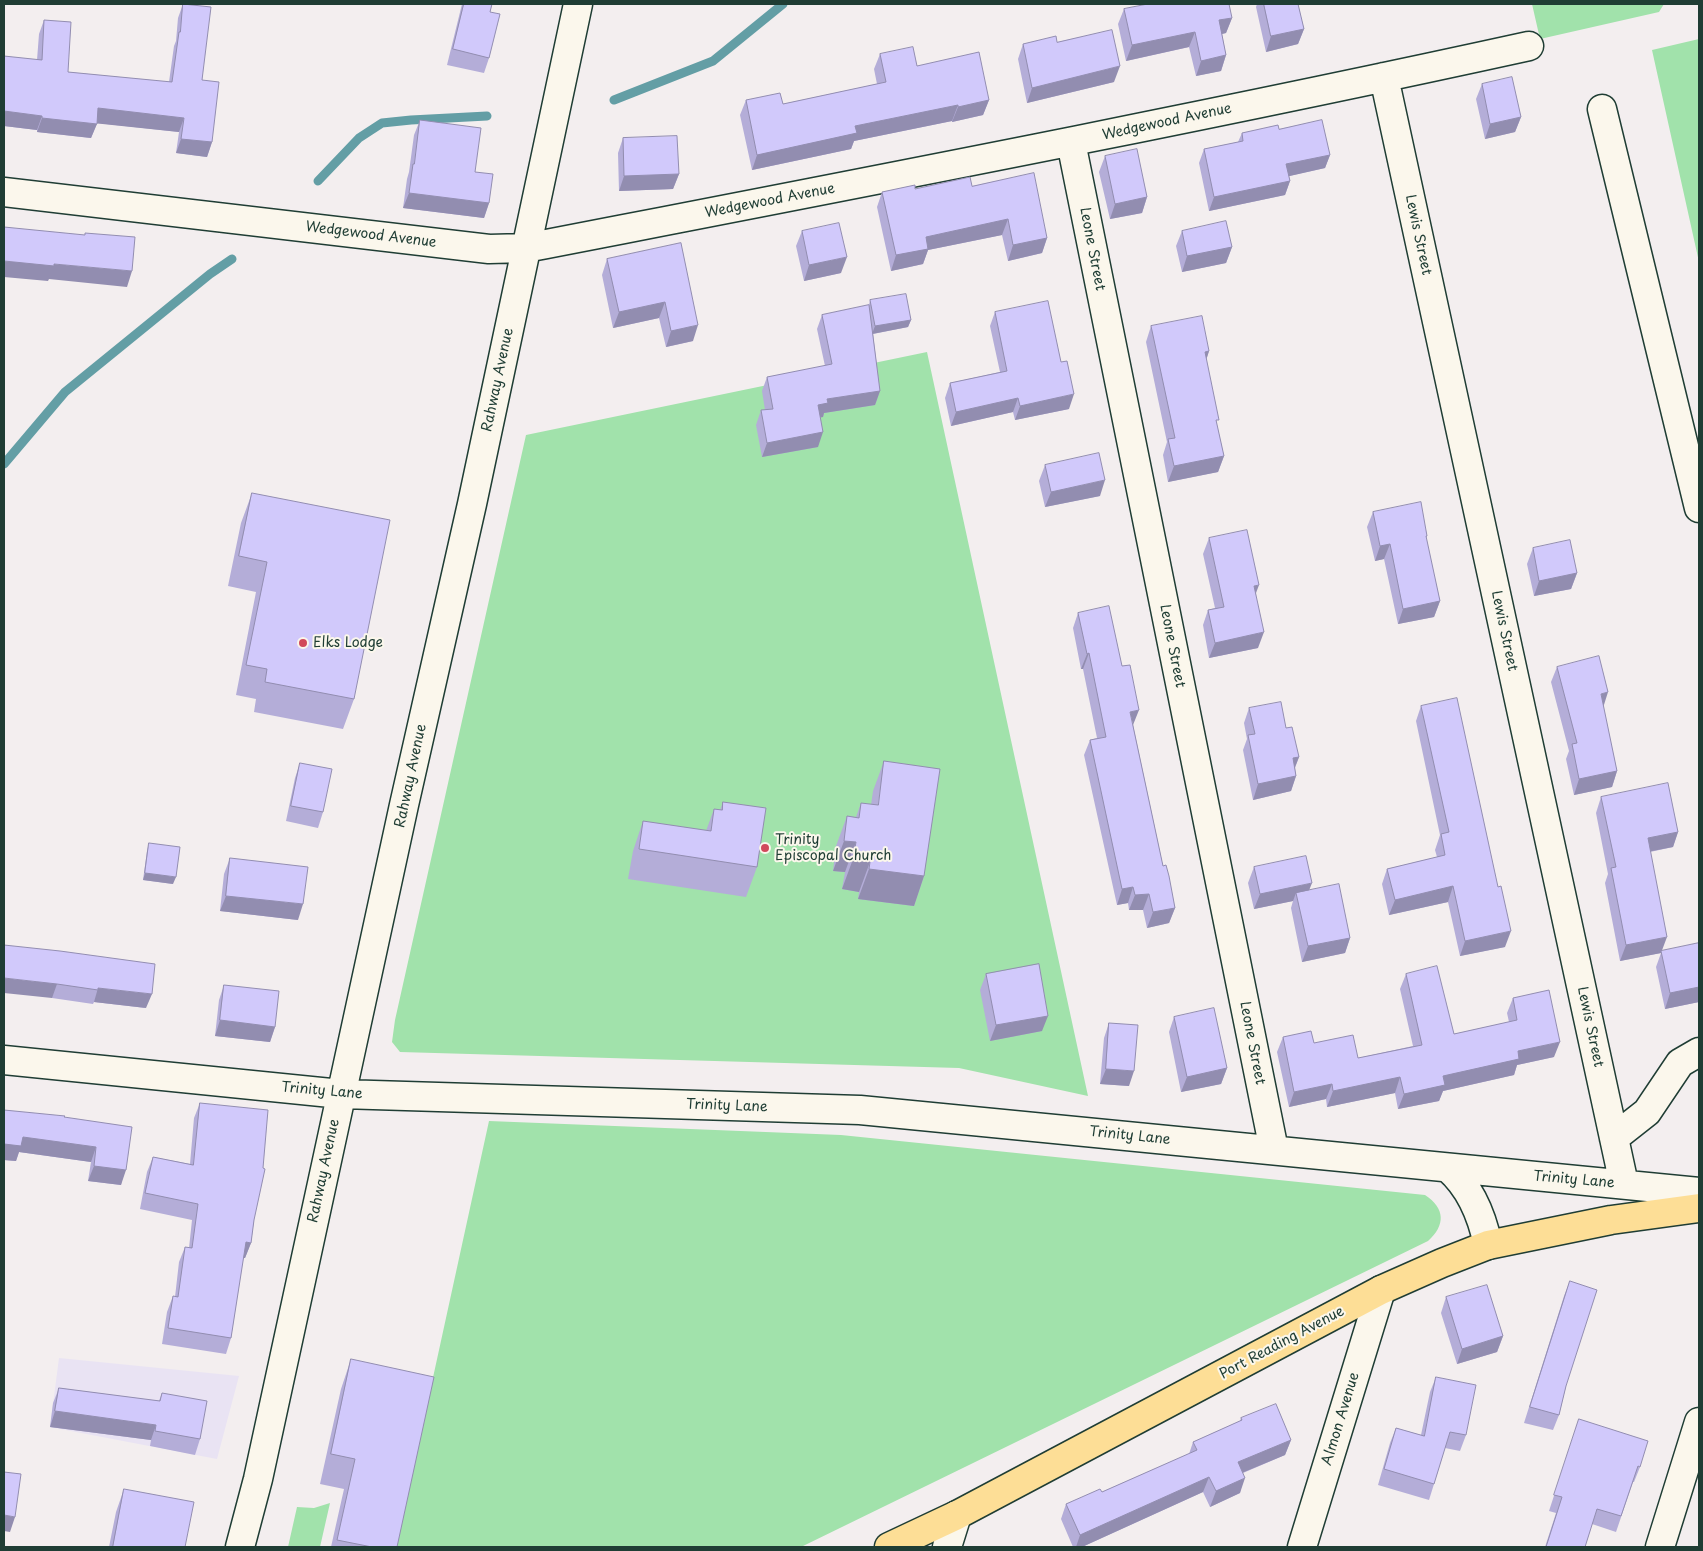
<!DOCTYPE html>
<html>
<head>
<meta charset="utf-8">
<style>
  body { margin:0 }
  #map { position:relative; width:1703px; height:1551px; overflow:hidden; background:#f3eeef; font-family:"Playpen Sans",sans-serif }
  canvas { display:block }
  .frame { position:absolute; inset:0; border:5px solid #1f3d34; pointer-events:none }
</style>
</head>
<body>
<div id="map">
<canvas width="1703" height="1551"></canvas>
<div class="frame"></div>
</div>
<script>
const ctx = document.querySelector('canvas').getContext('2d');
ctx.lineJoin = 'round';
function fillPath(path, color) {
  ctx.fillStyle = color;
  ctx.fill(path, 'evenodd');
}
function strokePath(path, color, width, dash) {
  ctx.strokeStyle = color;
  ctx.lineWidth = width;
  ctx.lineCap = dash ? 'butt' : 'round';
  ctx.setLineDash(dash || []);
  ctx.stroke(path);
}
function drawText(font, color, halo, rows, align = 'center') {
  ctx.font = font + ' "Playpen Sans",sans-serif';
  ctx.lineWidth = 4;
  ctx.setLineDash([]);
  ctx.textBaseline = 'middle';
  ctx.strokeStyle = halo;
  ctx.fillStyle = color;
  for (const [text, x, y, turn = 0] of rows) {
    ctx.save();
    ctx.translate(x, y);
    ctx.rotate((+turn || 0) * Math.PI / 180);
    ctx.textAlign = isNaN(turn) ? turn : align;
    if (halo) ctx.strokeText(text, 0, 0);
    ctx.fillText(text, 0, 0);
    ctx.restore();
  }
}
fillPath(new Path2D(`
  M59 1358 239 1376 217 1459 50 1427Z`), '#e9e3f3');
fillPath(new Path2D(`
  M1532 4H1664L1659 12 1540 39Z
  M1699 39V262L1652 50Z
  M927 352 1088 1096 959 1068 400 1052 392 1042 395 1020 526 435Z
  M489 1121 841 1135 1425 1195C1445 1208 1446 1225 1428 1241L801 1547H396Z
  M330 1503 320 1547H288L297 1507 314 1508Z`), '#a1e2ab');
strokePath(new Path2D(`
  M614 100 713 61 783 4
  M318 181 359 138 382 123 411 120 487 116
  M4 464 65 392 210 274 232 259`), '#639ea5', 9);
const minor = new Path2D(`
  M1384 77 1624 1184
  M1602 109 1699 508
  M1071 142 1274 1150
  M4 192 489 249 526 248C861 183 1196 119 1529 46
  M4 1060 341 1094 860 1110 1699 1192
  M1614 1138 1647 1112 1680 1063 1699 1052
  M1448 1168C1471 1188 1482 1216 1488 1245
  M240 1547 258 1479 404 805 472 504 578 4
  M947 1547 957 1515
  M1302 1547 1381 1290
  M1660 1547 1699 1422`);
const major = new Path2D(`
  M889 1547 957 1515 1381 1290 1442 1263 1488 1245 1611 1220 1699 1208`);
strokePath(minor, '#1f3d34', 31);
strokePath(major, '#1f3d34', 31);
strokePath(minor, '#fbf7ec', 28);
strokePath(major, '#fdde96', 28);
fillPath(new Path2D(`
  M183 4 202 80 212 142 207 157 176 153 179 132 97 123 91 138 37 132V130L4 126V56L37 60 39 34 44 20 68 72 169 82 174 46 176 41 178 18Z
  M462 4H492L490 12 489 58 484 73 447 65Z
  M1257 4H1298L1304 29 1298 44 1266 52 1256 7Z
  M1124 9 1232 18 1226 33 1222 34 1226 55 1221 71 1196 76 1189 47 1126 61 1118 24Z
  M1057 42 1114 82 1027 103 1018 59 1023 44Z
  M880 54 917 66 989 100 983 115 952 122V121L854 141 851 149 752 170 740 115 746 100 783 104 877 84 874 69Z
  M1482 84 1521 117 1515 132 1485 139 1476 99Z
  M420 120 475 172 489 203 484 218 403 208 407 179 409 172 414 135Z
  M1279 129 1330 155 1325 168 1289 176 1290 181 1285 195 1209 211 1199 163 1204 149 1238 142 1242 133Z
  M623 138 679 174 673 189 619 191 618 153Z
  M1105 156 1147 197 1142 213 1110 219 1099 172Z
  M972 186 1047 238 1042 253 1008 261 1002 235 928 250 923 264 891 271 877 207 882 192 915 189Z
  M802 231 841 273 804 281 796 246Z
  M1182 231 1232 247 1226 263 1182 272 1176 246Z
  M681 243 693 341 666 347 659 318 613 328 602 275 607 259Z
  M870 300 911 320 908 327 873 334 880 391 875 405 824 413 823 417H820L818 447 762 457 756 425 761 410H765L762 391 767 377 825 366 817 329 822 315 869 305Z
  M995 312 1069 409 1015 420 1013 412 951 426 945 398 950 383 1000 372 990 326Z
  M1151 326 1209 351 1206 360 1217 425 1224 456 1218 472 1168 482 1163 455 1167 442 1146 342Z
  M1045 465 1100 496 1045 507 1039 481Z
  M252 493 354 699 343 729 254 712 256 699 236 695 256 592 228 586 241 523Z
  M1373 512 1427 536 1426 539 1440 601 1434 617 1398 624 1384 559 1375 561 1367 527Z
  M1209 538 1256 594 1258 648 1209 658 1203 625 1208 610 1215 608 1203 554Z
  M1533 548 1577 573 1571 589 1534 596 1527 564Z
  M1078 613 1133 725 1163 866 1175 908 1169 923 1147 928 1143 910H1129L1128 903 1117 905 1084 755 1090 740 1097 738 1083 669H1081L1073 628Z
  M1557 667 1603 706 1617 771 1612 787 1574 795 1566 759 1569 751 1551 682Z
  M1421 706 1505 947 1460 956 1448 902 1389 915 1382 884 1387 869 1437 857 1435 850 1440 835 1416 721Z
  M1249 708 1286 728 1299 757 1295 768 1296 776 1291 791 1253 800 1243 750 1247 739 1244 723Z
  M884 761 924 876 914 906 858 899 859 892 842 889 845 872 833 871 836 846 847 816 856 817 861 803 871 805 873 791Z
  M300 763 323 812 318 828 286 821 295 778Z
  M1601 797 1678 832 1673 847 1650 852 1662 951 1699 943V1002L1665 1009 1656 967 1661 953 1620 961 1605 883 1608 874 1596 813Z
  M723 802 757 867 746 897 628 879 633 851 643 821 706 831 714 809 720 810Z
  M149 843 173 884 143 880 147 851Z
  M230 858 298 920 220 911 224 874Z
  M1254 867 1309 890 1350 938 1345 953 1302 962 1291 908 1293 901 1254 909 1248 883Z
  M4 945 146 1008 94 1002 93 1004 52 998Z
  M986 974 1042 1031 990 1041 980 990Z
  M1406 974 1454 1034 1509 1022 1507 1013 1513 998 1554 1057 1517 1065 1514 1075 1443 1091 1439 1101 1398 1109 1395 1093 1327 1107 1326 1099 1289 1107 1277 1052 1283 1037 1314 1043 1358 1058 1413 1046 1400 989Z
  M224 985 275 1027 270 1042 215 1036 219 1000Z
  M1174 1017 1227 1068 1221 1084 1181 1092 1169 1032Z
  M1109 1023 1129 1086 1100 1084 1104 1038Z
  M200 1103 254 1220 251 1243 245 1258H243L231 1338 226 1354 162 1344 167 1312 173 1296 175 1297 179 1262 185 1247 189 1248 192 1220 140 1209 147 1172 153 1157 190 1164 194 1118Z
  M4 1110 132 1127 121 1185 88 1181 91 1162 19 1152 16 1161 4 1160Z
  M1570 1281 1566 1386 1559 1415 1553 1430 1524 1423 1564 1296Z
  M1446 1297 1503 1336 1497 1352 1457 1364 1441 1313Z
  M351 1359 397 1547H331L344 1489 320 1484 341 1389Z
  M1436 1377 1466 1435 1460 1451 1445 1448 1434 1484 1429 1500 1378 1485 1390 1443 1396 1428 1421 1435 1430 1392Z
  M59 1388 159 1401 162 1393 200 1439 195 1455 150 1446 151 1440 50 1427 53 1403Z
  M1241 1418 1291 1440 1285 1455 1243 1473 1240 1493 1210 1507 1203 1492 1082 1547H1073L1061 1519 1066 1504 1102 1492 1189 1454 1193 1442 1240 1421Z
  M1579 1419 1640 1467 1634 1482H1633L1616 1532 1592 1524 1585 1547H1545L1556 1513 1549 1511Z
  M124 1489 185 1547H109L116 1512Z`), '#b4add8');
fillPath(new Path2D(`
  M1232 18 1226 33 1213 36 1219 20Z
  M1304 29 1298 44 1266 52 1271 36Z
  M1195 32 1189 47 1126 61 1132 45Z
  M1226 55 1221 71 1196 76 1201 61Z
  M1120 66 1114 82 1027 103 1032 88Z
  M989 100 983 115 952 122 958 107Z
  M958 105 952 121 854 141 851 149 752 170 757 155 855 126Z
  M98 108 184 118 179 132 93 123Z
  M4 111 42 116 37 130 4 126Z
  M1521 117 1515 132 1485 139 1490 124Z
  M42 118 97 124 91 138 37 132Z
  M181 139 212 142 207 157 176 153Z
  M1330 155 1325 168 1281 178 1286 164Z
  M679 174 673 189 619 191 624 176Z
  M1290 181 1285 195 1209 211 1214 197Z
  M409 193 489 203 484 218 403 208Z
  M1147 197 1142 213 1110 219 1115 204Z
  M1008 219 1002 235 928 250 923 264 891 271 896 255 926 237Z
  M1047 238 1042 253 1008 261 1013 245Z
  M1232 247 1226 263 1182 272 1187 256Z
  M847 257 841 273 804 281 809 265Z
  M4 261 54 264 132 271 127 287 49 279 48 281 4 277Z
  M665 302 659 318 613 328 619 312Z
  M911 320 908 327 872 334 875 326Z
  M698 325 693 341 666 347 671 331Z
  M1209 351 1204 367 1205 352Z
  M880 391 875 405 824 413 823 417 813 419 818 405 827 399Z
  M1074 394 1069 409 1015 420 1020 406Z
  M1018 398 1013 412 951 426 956 412Z
  M823 432 818 447 762 457 767 443Z
  M1224 456 1218 472 1168 482 1174 466Z
  M1105 480 1100 496 1045 507 1051 492Z
  M1390 544 1384 559 1375 561 1380 546Z
  M1577 573 1571 589 1534 596 1539 581Z
  M1259 585 1253 601 1254 586Z
  M1440 601 1434 617 1398 624 1403 609Z
  M1264 632 1258 648 1209 658 1215 643Z
  M1089 653 1083 669H1081L1087 654Z
  M1608 692 1603 708 1601 694Z
  M1139 710 1133 725 1130 712Z
  M1299 757 1293 772V758Z
  M1617 771 1612 787 1574 795 1579 779Z
  M1296 776 1291 791 1253 800 1258 784Z
  M1678 832 1673 847 1642 853 1648 838Z
  M844 841 856 842 845 872 833 871Z
  M853 859 870 862 859 892 842 889Z
  M869 869 924 876 914 906 858 899Z
  M145 873 176 877 173 884 143 880Z
  M1312 883 1306 898 1296 893 1293 901 1254 909 1260 894Z
  M1453 886 1448 902 1389 915 1395 900Z
  M1133 887 1128 903 1117 905 1122 889Z
  M1149 894 1143 910H1129L1135 895Z
  M226 896 303 904 298 920 220 911Z
  M1175 908 1169 923 1147 928 1153 912Z
  M1511 931 1505 947 1460 956 1465 941Z
  M1667 937 1661 953 1620 961 1626 945Z
  M1350 938 1345 953 1302 962 1308 946Z
  M4 978 57 984 52 998 4 993Z
  M1699 987V1002L1665 1009 1670 993Z
  M98 988 152 994 146 1008 94 1002Z
  M1048 1016 1042 1031 990 1041 996 1025Z
  M220 1020 275 1027 270 1042 215 1036Z
  M1560 1042 1554 1057 1517 1065 1514 1075 1443 1091 1439 1101 1398 1109 1404 1094 1443 1076 1518 1051Z
  M1227 1068 1221 1084 1181 1092 1187 1077Z
  M1106 1069 1134 1071 1129 1086 1100 1084Z
  M1400 1077 1395 1093 1327 1107 1333 1091Z
  M1332 1084 1326 1099 1289 1107 1294 1092Z
  M23 1137 96 1147 91 1162 19 1152 16 1161 4 1160V1144Z
  M94 1166 126 1170 121 1185 88 1181Z
  M246 1242 251 1243 245 1258H240Z
  M1503 1336 1497 1352 1457 1364 1462 1349Z
  M55 1411 156 1425 151 1440 50 1427Z
  M1291 1440 1285 1455 1232 1477 1238 1462Z
  M1209 1477 1203 1492 1082 1547H1076L1080 1535Z
  M1245 1478 1240 1493 1210 1507 1216 1491Z
  M4 1515 15 1517 10 1532 4 1531Z`), '#928db0');
const building = new Path2D(`
  M183 4 211 7 202 80 219 82 212 142 181 139 184 118 98 108 97 124 42 118V116L4 111V56L42 60 44 20 71 22 68 72 172 82 179 32H180Z
  M464 4H492L490 12 500 14 489 58 453 49Z
  M1148 4H1229L1232 18 1219 20 1226 55 1201 61 1195 32 1132 45 1124 9Z
  M1264 4H1298L1304 29 1271 36Z
  M1112 30 1120 66 1032 88 1023 44 1056 36 1057 42Z
  M913 47 917 66 979 52 989 100 958 107V105L855 126 857 133 757 155 746 100 780 93 783 104 886 82 880 54Z
  M1512 77 1521 117 1490 124 1482 84Z
  M420 120 481 128 475 172 493 174 489 203 409 193 413 164H414Z
  M1322 120 1330 155 1286 164 1290 181 1214 197 1204 149 1243 141 1242 133 1278 125 1279 129Z
  M677 136 679 174 624 176 623 138Z
  M1137 149 1147 197 1115 204 1105 156Z
  M1034 173 1047 238 1013 245 1008 219 926 237 928 249 896 255 882 192 915 185V189L970 177 972 186Z
  M1226 221 1232 247 1187 256 1182 231Z
  M839 223 847 257 809 265 802 231Z
  M4 227 85 235V233L135 237 132 271 54 264V266L4 261Z
  M681 243 698 325 671 331 665 302 619 312 607 259Z
  M906 294 911 320 875 326 870 300Z
  M1048 301 1061 362 1067 361 1074 394 1020 406 1018 398 956 412 950 383 1007 371 995 312Z
  M869 305 880 391 827 399 828 403 818 405 823 432 767 443 761 410 773 409 767 377 832 364 822 315Z
  M1202 316 1209 351 1205 352 1219 420H1216L1224 456 1174 466 1168 439 1175 438 1151 326Z
  M1099 453 1105 480 1051 492 1045 465Z
  M252 493 390 520 354 699 265 682 267 669 246 665 267 562 239 556Z
  M1421 502 1427 536H1426L1440 601 1403 609 1390 544 1380 546 1373 512Z
  M1247 530 1259 585 1254 586 1264 632 1215 643 1208 610 1224 607 1209 538Z
  M1570 540 1577 573 1539 581 1533 548Z
  M1109 606 1122 666 1130 665 1139 710 1130 712 1163 866 1166 865 1169 876 1175 908 1153 912 1149 894 1135 895 1133 887 1122 889 1090 740 1106 737 1089 653 1087 654 1078 613Z
  M1599 656 1608 692 1601 694 1617 771 1579 779 1572 744 1577 743 1557 667Z
  M1457 698 1498 887 1501 886 1511 931 1465 941 1453 886 1395 900 1387 869 1445 855 1441 834 1449 832 1421 706Z
  M1281 702 1286 728 1292 727 1299 757 1293 758 1296 776 1258 784 1248 735 1255 734 1249 708Z
  M884 761 940 769 924 876 869 869 870 862 853 859 856 842 844 841 847 816 859 818 861 803 878 805Z
  M300 763 332 769 323 812 291 806Z
  M1668 783 1678 832 1648 838 1667 937 1626 945 1611 868 1616 867 1601 797Z
  M723 802 766 808 757 867 639 849 643 821 711 831 714 809 722 810Z
  M149 843 180 847 176 877 145 873Z
  M1306 856 1312 883 1260 894 1254 867Z
  M230 858 308 867 303 904 226 896Z
  M1339 884 1350 938 1308 946 1296 893Z
  M1699 943V987L1670 993 1661 951Z
  M4 945 60 951 155 964 152 994 98 988V990L57 984 4 978Z
  M1039 964 1048 1016 996 1025 986 974Z
  M1437 966 1454 1034 1517 1020 1513 998 1549 990 1560 1042 1518 1051 1519 1059 1443 1076 1445 1085 1404 1094 1400 1077 1333 1091 1332 1084 1294 1092 1283 1037 1311 1031 1314 1043 1353 1035 1358 1058 1422 1045 1406 974Z
  M224 985 279 991 275 1027 220 1020Z
  M1214 1008 1227 1068 1187 1077 1174 1017Z
  M1109 1023 1138 1025 1134 1071 1106 1069Z
  M200 1103 268 1110 263 1168 265 1169 254 1220 251 1243 246 1242 231 1338 168 1328 173 1296 178 1297 185 1247 192 1248 198 1204 145 1193 153 1157 193 1165Z
  M4 1110 65 1116 64 1117 132 1127 126 1170 94 1166 96 1147 23 1137 21 1146 4 1144Z
  M1570 1281 1597 1290 1566 1386 1559 1415 1530 1407Z
  M1487 1285 1503 1336 1462 1349 1446 1297Z
  M351 1359 434 1377 397 1547H372L337 1540 355 1459 331 1454Z
  M1436 1377 1476 1385 1466 1435 1450 1432 1434 1484 1384 1469 1396 1428 1424 1436Z
  M59 1388 160 1401 162 1393 207 1401 200 1439 155 1431 156 1425 55 1411Z
  M1276 1404 1291 1440 1238 1462 1245 1478 1216 1491 1209 1477 1080 1535 1066 1504 1100 1489 1102 1492 1197 1450 1193 1442 1242 1420 1241 1418Z
  M1579 1419 1648 1441 1640 1467 1638 1466 1621 1516 1597 1509 1585 1547H1546L1562 1497 1554 1495Z
  M4 1472 21 1474 15 1517 4 1515Z
  M124 1489 194 1502 185 1547H113Z`);
fillPath(building, '#d1c9fb');
strokePath(building, '#928db0', 1);
for (const [x, y, r, color] of [
  [303,643,5,"#d1495b"],
  [765,848,5,"#d1495b"]
]) {
  const dot = new Path2D();
  dot.arc(x, y, r, 0, 2 * Math.PI);
  ctx.fillStyle = color;
  ctx.fill(dot);
  strokePath(dot, '#fbf7ec', 2);
}
drawText('14px', '#1f3d34', '#fbf7ec', [
  ["Wedgewood Avenue",1167,122,-12],
  ["Wedgewood Avenue",770,201,-11],
  ["Wedgewood Avenue",371,235,7],
  ["Lewis Street",1418,235,78],
  ["Leone Street",1092,249,79],
  ["Rahway Avenue",498,380,-78],
  ["Lewis Street",1504,631,78],
  ["Leone Street",1172,646,79],
  ["Rahway Avenue",411,776,-78],
  ["Lewis Street",1590,1027,78],
  ["Leone Street",1252,1043,79],
  ["Trinity Lane",322,1091,5],
  ["Trinity Lane",727,1106,2],
  ["Trinity Lane",1130,1136,6],
  ["Rahway Avenue",324,1171,-78],
  ["Trinity Lane",1574,1180,5],
  ["Port Reading Avenue",1282,1343,-28],
  ["Almon Avenue",1341,1419,-73]
]);
drawText('14px', '#1f3d34', '#fbf7ec', [
  ["Elks Lodge",313,643],
  ["Trinity",775,840],
  ["Episcopal Church",775,856]
], 'left');
</script>
</body>
</html>
